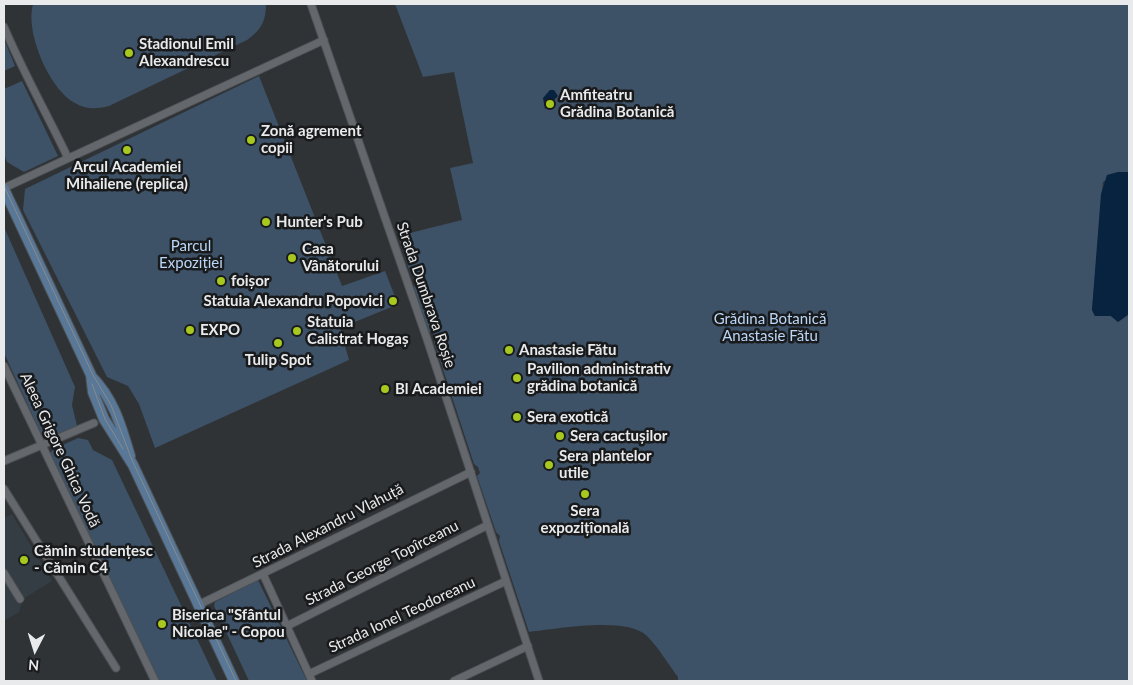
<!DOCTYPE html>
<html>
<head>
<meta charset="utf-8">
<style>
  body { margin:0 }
  #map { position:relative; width:1133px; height:685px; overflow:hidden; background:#2f3336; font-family:Lato,sans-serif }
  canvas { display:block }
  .frame { position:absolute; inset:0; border:5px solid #e8eaec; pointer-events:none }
  .north { position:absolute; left:10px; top:625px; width:50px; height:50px; -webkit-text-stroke:4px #191a1c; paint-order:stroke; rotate:185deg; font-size:14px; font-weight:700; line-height:20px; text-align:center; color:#e8eaec }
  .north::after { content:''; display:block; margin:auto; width:18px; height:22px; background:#e8eaec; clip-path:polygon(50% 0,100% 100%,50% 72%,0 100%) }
</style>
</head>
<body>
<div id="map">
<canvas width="1133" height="685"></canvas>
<div class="frame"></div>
<div class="north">N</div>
</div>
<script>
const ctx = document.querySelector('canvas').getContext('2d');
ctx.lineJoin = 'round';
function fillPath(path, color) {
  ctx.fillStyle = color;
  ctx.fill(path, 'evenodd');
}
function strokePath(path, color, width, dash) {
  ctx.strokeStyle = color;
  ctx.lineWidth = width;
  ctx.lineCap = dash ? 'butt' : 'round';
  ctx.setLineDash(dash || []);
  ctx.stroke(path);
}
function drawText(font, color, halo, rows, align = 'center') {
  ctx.font = font + ' Lato,sans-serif';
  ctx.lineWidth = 5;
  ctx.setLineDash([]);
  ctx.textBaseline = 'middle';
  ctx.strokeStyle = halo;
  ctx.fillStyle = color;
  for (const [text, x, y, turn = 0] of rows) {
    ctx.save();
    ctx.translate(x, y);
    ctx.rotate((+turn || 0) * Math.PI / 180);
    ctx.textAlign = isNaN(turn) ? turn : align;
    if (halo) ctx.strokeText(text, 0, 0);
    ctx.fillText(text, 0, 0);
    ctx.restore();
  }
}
fillPath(new Path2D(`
  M12 514 52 581 23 599 19 612 4 621V518Z`), '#353d44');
fillPath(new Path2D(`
  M33 4H266C266 21 261 30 247 40L109 106C97 109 86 110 75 103 49 89 25 32 33 4Z
  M395 4H1129V172H1118L1103 182 1092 310 1095 316H1111L1118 322 1129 314V681H678V677C668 664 659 648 647 636 626 616 557 629 529 632L499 541 500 536 496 532 477 476 480 473 478 467 474 464 434 342 436 341 433 332H429L414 288 416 280 411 275 398 236 462 220 450 168 473 163 454 72 423 77Z
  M4 39 15 66 4 71Z
  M259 76 342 286 385 271 396 299 394 306 340 328 349 360 155 448 139 404 128 386 107 377 23 210 25 189Z
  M22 81 58 156 24 172 7 162 4 154V89Z
  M4 227 75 387 72 405 77 426 44 440 4 353Z
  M78 438 88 440 93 450 112 460 217 681H158L50 453 54 449Z
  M258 580 307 681H249L214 606 215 602Z`), '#3d5167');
fillPath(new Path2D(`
  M550 90H554L558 96 545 109 543 98Z
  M1118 172H1129V314L1118 322 1111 316H1095L1092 310 1101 194 1107 175Z`), '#08233f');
const street = new Path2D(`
  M311 4 427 339 539 681
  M4 27C23 72 47 114 68 158
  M4 188 324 40
  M4 366 155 681
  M4 461 94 423
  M4 489 116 668
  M4 573 20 599
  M263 574 312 681
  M198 605 471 472
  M287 626 488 525
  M309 674 506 581
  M454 681 528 646`);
const secondary = new Path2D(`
  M4 189 91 375 93 392 104 419 133 465 234 681
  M91 376C114 399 121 426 130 456`);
strokePath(street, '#4d5054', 9);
strokePath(secondary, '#4d5054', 12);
strokePath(street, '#64686c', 7);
strokePath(secondary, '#597796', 10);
strokePath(new Path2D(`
  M4 186 93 375 111 405 132 460 236 681
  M92 384 105 419 123 449`), '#888c8e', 1);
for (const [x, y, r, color] of [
  [129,53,5,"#a7c81f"],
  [550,104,5,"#a7c81f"],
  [251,140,5,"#a7c81f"],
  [127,150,5,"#a7c81f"],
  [266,222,5,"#a7c81f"],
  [292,258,5,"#a7c81f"],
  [221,281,5,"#a7c81f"],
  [393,301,5,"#a7c81f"],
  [190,330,5,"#a7c81f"],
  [297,331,5,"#a7c81f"],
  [278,343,5,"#a7c81f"],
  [509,350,5,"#a7c81f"],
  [517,378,5,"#a7c81f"],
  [385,389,5,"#a7c81f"],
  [517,417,5,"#a7c81f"],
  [560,436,5,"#a7c81f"],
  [549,465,5,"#a7c81f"],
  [585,494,5,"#a7c81f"],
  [24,560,5,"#a7c81f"],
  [162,624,5,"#a7c81f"]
]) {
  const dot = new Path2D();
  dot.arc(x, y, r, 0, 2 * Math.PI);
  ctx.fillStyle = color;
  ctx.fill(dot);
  strokePath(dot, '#191a1c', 2);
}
drawText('bold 15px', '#e8eaec', '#191a1c', [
  ["Stadionul Emil",139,44],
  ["Alexandrescu",139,61],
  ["Amfiteatru",560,95],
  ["Grădina Botanică",560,112],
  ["Zonă agrement",261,131],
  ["copii",261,148],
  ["Arcul Academiei",127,167,"center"],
  ["Mihailene (replica)",127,184,"center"],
  ["Hunter's Pub",276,222],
  ["Casa",302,249],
  ["Vânătorului",302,266],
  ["foișor",231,281],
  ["Statuia Alexandru Popovici",383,301,"right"],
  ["Statuia",307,322],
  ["Calistrat Hogaș",307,339],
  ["EXPO",200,330],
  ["Anastasie Fătu",519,350],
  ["Tulip Spot",278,360,"center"],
  ["Pavilion administrativ",527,369],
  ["grădina botanică",527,386],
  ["Bl Academiei",395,389],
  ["Sera exotică",527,417],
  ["Sera cactușilor",570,436],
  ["Sera plantelor",559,456],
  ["utile",559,473],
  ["Sera",585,511,"center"],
  ["expozițîonală",585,528,"center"],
  ["Cămin studențesc",34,551],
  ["- Cămin C4",34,568],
  ["Biserica \"Sfântul",172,615],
  ["Nicolae\" - Copou",172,632]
], 'left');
drawText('15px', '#bad7f8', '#191a1c', [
  ["Parcul",191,246],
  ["Expoziției",191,263],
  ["Grădina Botanică",770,319],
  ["Anastasie Fătu",770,336]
]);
drawText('15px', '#e8eaec', '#191a1c', [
  ["Strada Dumbrava Roșie",426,295,71],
  ["Aleea Grigore Ghica Vodă",60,450,65],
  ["Strada Alexandru Vlahuță",328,526,-27],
  ["Strada George Topîrceanu",382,563,-27],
  ["Strada Ionel Teodoreanu",402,615,-25]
]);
</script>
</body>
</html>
